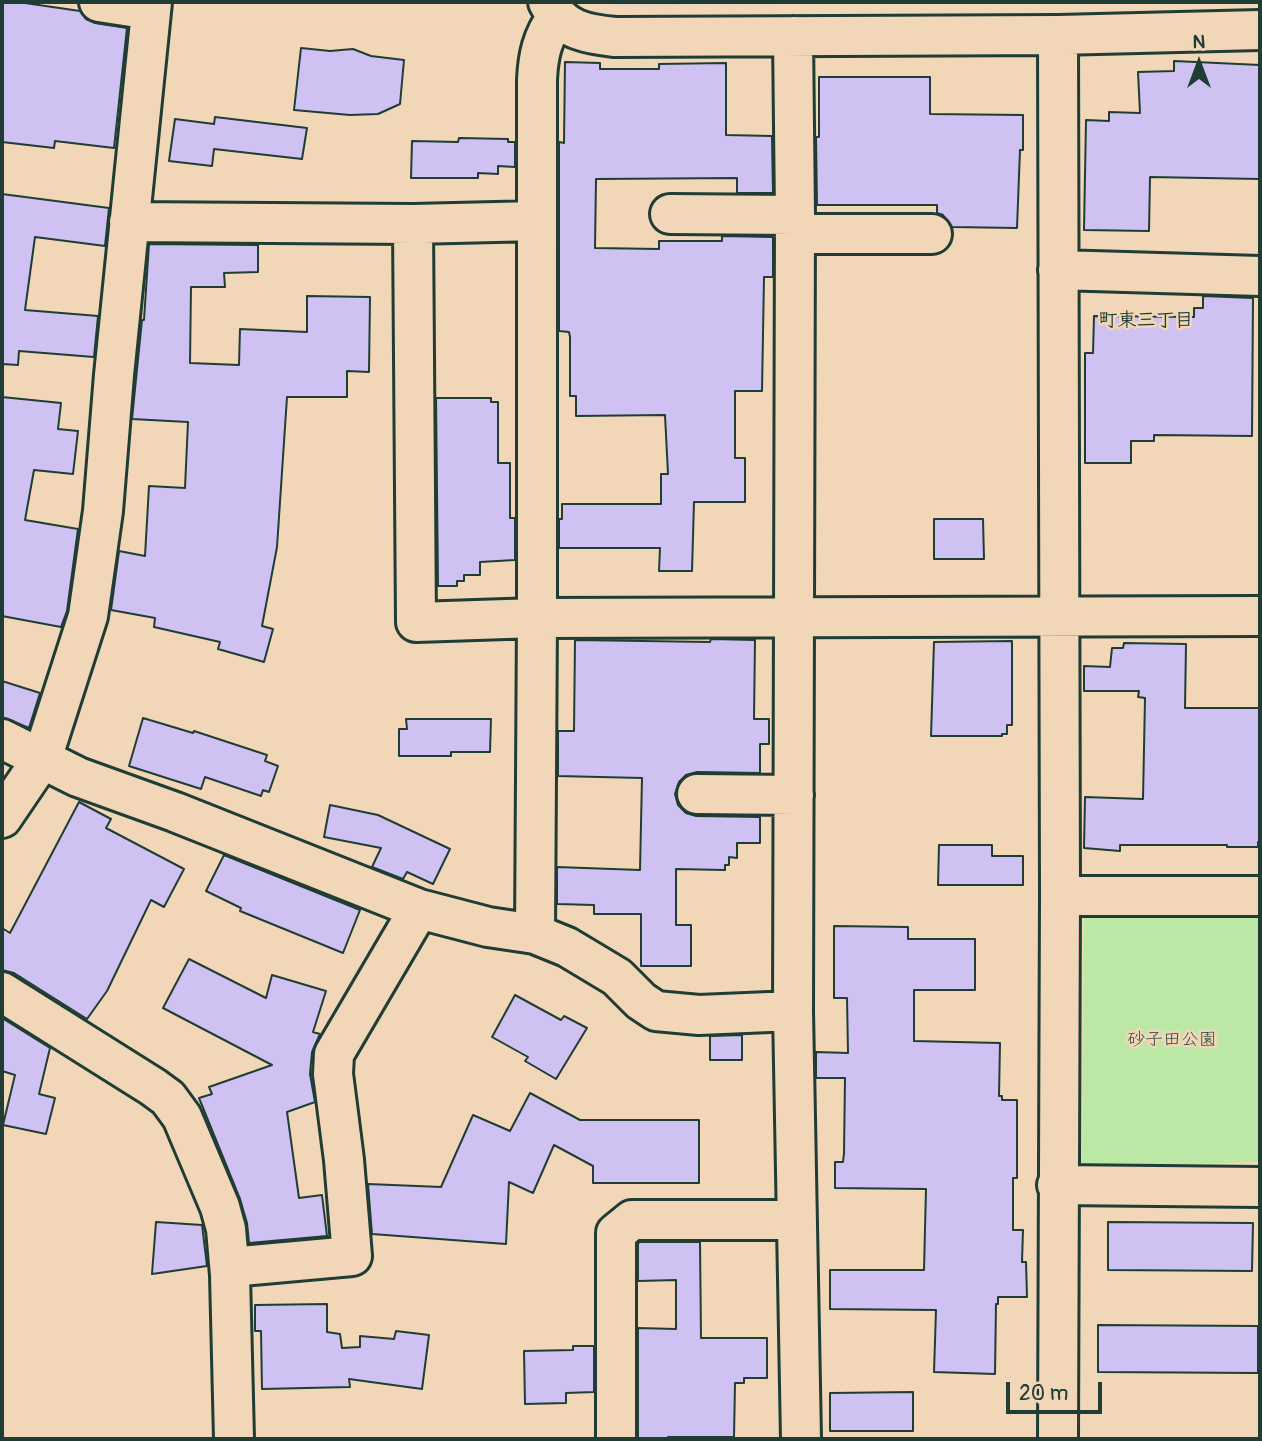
<!DOCTYPE html>
<html>
<head>
<meta charset="utf-8">
<style>
  body { margin:0 }
  #map { position:relative; width:1262px; height:1441px; overflow:hidden; background:#f1d7b8; font-family:Pangolin,sans-serif }
  canvas { display:block }
  .frame { position:absolute; inset:0; border:4px solid #1f3d34; pointer-events:none }
  .north { position:absolute; left:1164px; top:28px; width:70px; height:70px; -webkit-text-stroke:5px #f1d7b8; paint-order:stroke; rotate:0deg; font-size:19px; font-weight:700; line-height:28px; text-align:center; color:#1f3d34 }
  .north::after { content:''; display:block; margin:auto; width:24px; height:32px; background:#1f3d34; clip-path:polygon(50% 0,100% 100%,50% 72%,0 100%) }
  .scale { position:absolute; left:1006px; top:1382px; width:96px; height:32px; box-sizing:border-box; border:4px solid #1f3d34; border-top:0; padding-left:9px; font-size:21px; line-height:24px; white-space:nowrap; color:#1f3d34; -webkit-text-stroke:5px #f1d7b8; paint-order:stroke }
</style>
</head>
<body>
<div id="map">
<canvas width="1262" height="1441"></canvas>
<div class="frame"></div>
<div class="north">N</div>
<div class="scale">20 m</div>
</div>
<script>
const ctx = document.querySelector('canvas').getContext('2d');
ctx.lineJoin = 'round';
function fillPath(path, color) {
  ctx.fillStyle = color;
  ctx.fill(path, 'evenodd');
}
function strokePath(path, color, width, dash) {
  ctx.strokeStyle = color;
  ctx.lineWidth = width;
  ctx.lineCap = dash ? 'butt' : 'round';
  ctx.setLineDash(dash || []);
  ctx.stroke(path);
}
function drawText(font, color, halo, rows, align = 'center') {
  ctx.font = font + ' Pangolin,"Klee One",sans-serif';
  ctx.lineWidth = 5;
  ctx.setLineDash([]);
  ctx.textBaseline = 'middle';
  ctx.strokeStyle = halo;
  ctx.fillStyle = color;
  for (const [text, x, y, turn = 0] of rows) {
    ctx.save();
    ctx.translate(x, y);
    ctx.rotate((+turn || 0) * Math.PI / 180);
    ctx.textAlign = isNaN(turn) ? turn : align;
    if (halo) ctx.strokeText(text, 0, 0);
    ctx.fillText(text, 0, 0);
    ctx.restore();
  }
}
fillPath(new Path2D(`
  M612 2H939L617 6Z`), '#e7d0ca');
fillPath(new Path2D(`
  M1260 909V1162L1082 1167 1084 917Z`), '#bce8a5');
const building = new Path2D(`
  M2 2H18L80 11 86 19 95 23 127 28 114 148 55 141 54 148 2 142Z
  M301 48 330 51 353 49 371 56 404 60 400 104 378 114 350 115 294 110Z
  M1174 61 1260 65V179L1150 177 1149 231 1084 230 1086 120 1109 121V112L1140 113 1138 72 1174 71Z
  M565 62 600 63V69H659V64L726 63V135L772 136 773 193H737V178L596 179 595 248 659 249V241H722V236L773 237V277H764L762 391H735V458H745V502H694L692 571H659L660 548H559V519H562V504H661V474H668L665 415 576 416V396H570V337L569 332 559 331V142L564 143Z
  M819 77H930V114L1023 115V150H1020L1017 228 952 227 943 215 937 213V205H817L816 137H819Z
  M215 117 307 128 302 159 214 149 212 166 169 161 175 119 214 124Z
  M459 138 508 139V142H515V167L498 166V174L478 173V178H411L412 141 458 142Z
  M2 194 109 208 105 246 35 237 25 310 98 316 94 357 19 351 18 365 2 364Z
  M149 244 258 245V272L224 273 225 287H191L190 363 239 365 240 329 307 332V296L370 297 369 372 347 371V397H287L277 547 262 626 273 629 264 662 218 649 220 642 154 627 155 618 111 610 119 551 145 556 149 486 185 488 188 422 132 419 142 320H144Z
  M1203 296 1253 298 1252 436 1154 435V441H1131V463H1085V353H1093L1094 316 1194 317V308H1203Z
  M2 397 61 403 58 429 78 431 73 474 34 470 25 520 78 529 67 611 61 627 2 616Z
  M436 398H491V402H498V463H510V518H515V560L480 562V575H464V581H457V586H438Z
  M934 519H983L984 559H934Z
  M711 639 755 640 754 719H769V744H760V773L697 772 686 775 679 782 675 794 678 805 686 813 696 816 760 817V843H737V858L729 857V865H725V870L676 869V925H691V966H641V914H594V905L557 904V867L640 870 642 778 558 776V731H574L575 640 710 642Z
  M1012 641V725H1007V734H1002V736H931L934 642Z
  M1124 643 1186 644 1185 708H1260V842H1258V847H1227V845H1120V851L1084 848 1085 797 1143 799 1145 698 1138 697 1139 691H1084V666L1110 667 1112 648H1123Z
  M2 681 40 693 29 728 2 717Z
  M143 718 193 733 194 731 267 755 265 761 278 766 269 792 263 790 261 796 205 777 201 789 129 766Z
  M406 719H491L490 752H451V756H399V729H407Z
  M79 802 111 819 106 828 184 869 164 907 151 900 107 991 87 1019 14 973 2 970V928L10 933Z
  M330 805 378 815 450 849 433 884 407 872 403 879 372 867 381 848 324 837Z
  M939 845H992V856H1023V885H938Z
  M224 855 360 910 343 953 240 911 241 908 206 891Z
  M834 926 908 927V939H975V990H914V1041L1000 1043 999 1096H1002V1100H1017V1178H1013V1230H1023L1022 1262H1026L1027 1297H998V1304H996L995 1374 934 1372 936 1310 830 1309V1270H924L926 1189 835 1188V1162H843L844 1153 845 1078H816V1052L848 1053 847 998H834Z
  M189 959 266 998 272 975 326 991 313 1032 320 1034 312 1052 310 1074 315 1102 287 1112 299 1198 322 1195 327 1236 249 1243 247 1223 240 1199 199 1098 212 1094 209 1087 272 1065 163 1008Z
  M515 995 561 1020 564 1016 587 1028 556 1079 525 1061 528 1057 492 1037Z
  M2 1018 50 1048 39 1094 55 1098 46 1134 3 1125 15 1075 2 1071Z
  M742 1035V1060H710V1036Z
  M530 1093 580 1120H699V1183H593V1166L554 1145 533 1193 509 1182 506 1244 372 1234 368 1184 441 1187 473 1115 510 1131Z
  M156 1222 202 1225 207 1266 152 1274Z
  M1108 1222 1253 1223 1252 1271 1108 1270Z
  M640 1242H700L701 1338H767V1378H744V1383H735L734 1437H668V1439H638V1328L676 1329V1280L638 1281V1243Z
  M327 1304V1332L340 1334 342 1348 360 1347V1336L394 1339 396 1331 429 1335 422 1389 349 1379 350 1387 262 1389 261 1331H255V1305Z
  M1098 1325 1258 1326V1373L1098 1372Z
  M573 1346H594V1392L566 1393V1403L525 1404 524 1351 573 1350Z
  M913 1392V1431H830V1393Z`);
fillPath(building, '#d0c1f3');
strokePath(building, '#1f3d34', 2);
const minor = new Path2D(`
  M99 2 151 10
  M548 2C562 30 586 34 615 37L1058 35 1260 30
  M1058 35 1060 896 1058 1439
  M793 36 795 215 793 1011
  M670 214 795 215
  M129 222 413 224 537 221
  M413 224 416 622 537 618 1260 616
  M795 234H932
  M1058 270 1260 276
  M2 739 78 777 175 812 419 909 488 927 535 934 567 947 617 977 641 1001 656 1011 699 1015 793 1011 801 1439
  M697 794 794 795
  M2 818 42 759 88 616 103 511 114 375 152 2
  M1060 896H1260
  M535 934 537 618V80C538 56 542 37 557 17
  M2 992 153 1087 168 1098 182 1117 220 1207 226 1229 230 1275 234 1439
  M1057 1185 1260 1187
  M230 1267 352 1256 344 1160 333 1074 334 1054 419 909
  M616 1439V1233L632 1220H797`);
strokePath(minor, '#1f3d34', 44);
strokePath(minor, '#f1d7b8', 38);
drawText('18px', '#2f4e3f', '#f1d7b8', [
  ["砂子田公園",1172,1040]
]);
drawText('bold 19px', '#1f3d34', '#f1d7b8', [
  ["町東三丁目",1146,321]
]);
</script>
</body>
</html>
